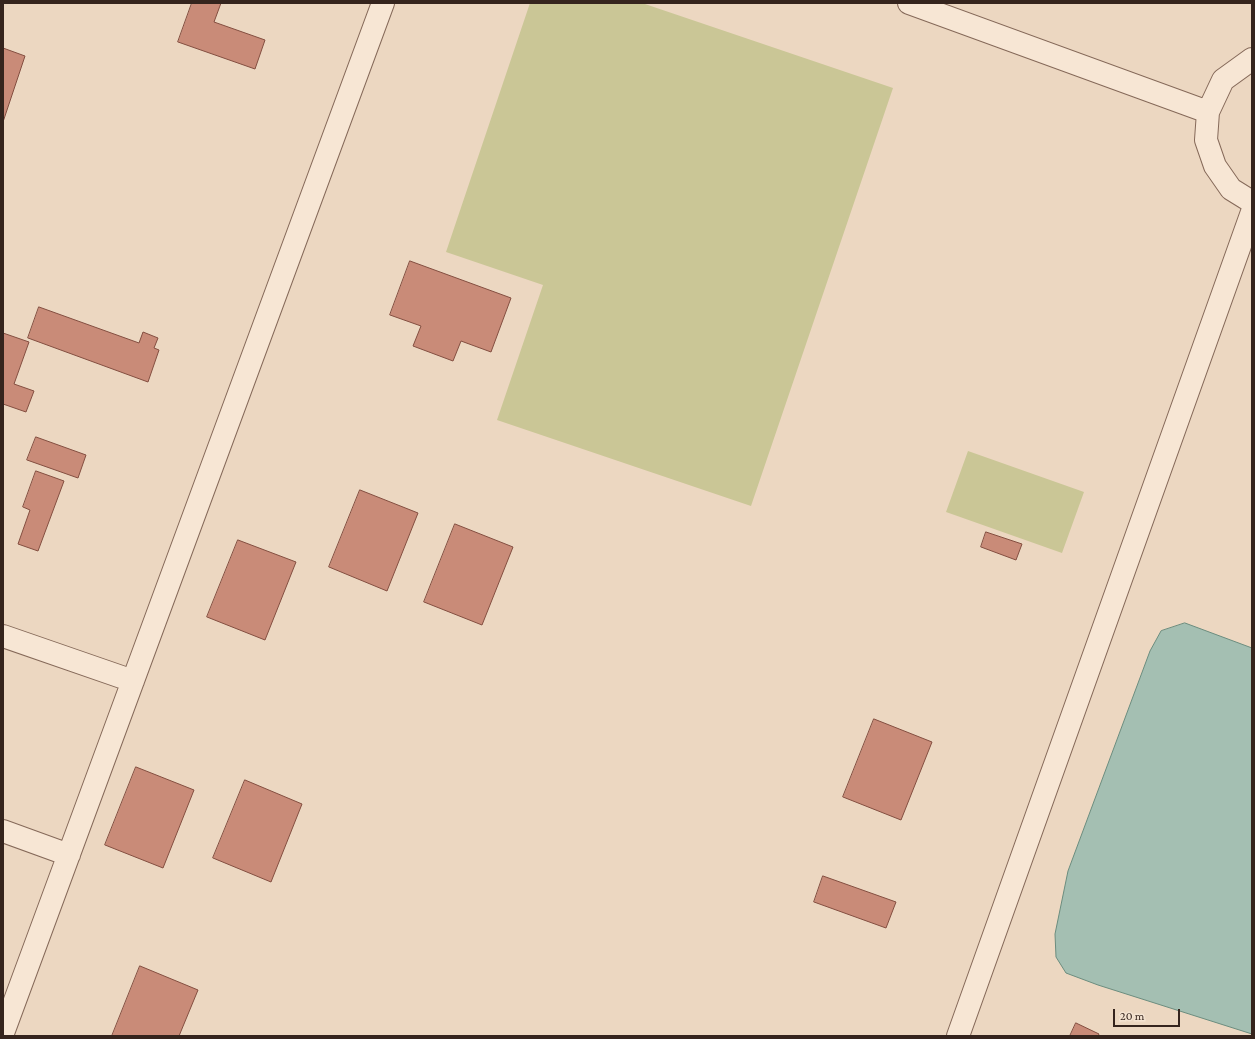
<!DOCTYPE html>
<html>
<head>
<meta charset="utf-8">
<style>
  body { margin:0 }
  #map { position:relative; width:1255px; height:1039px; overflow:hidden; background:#ecd7c1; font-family:"Crimson Pro",serif }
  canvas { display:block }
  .frame { position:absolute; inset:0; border:4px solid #35241d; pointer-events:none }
  .scale { position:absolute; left:1113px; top:1009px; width:67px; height:18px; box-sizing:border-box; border:2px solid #35241d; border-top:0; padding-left:5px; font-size:12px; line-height:14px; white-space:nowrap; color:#35241d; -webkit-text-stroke:3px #f4e3d1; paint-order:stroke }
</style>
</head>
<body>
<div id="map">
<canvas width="1255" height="1039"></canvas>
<div class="frame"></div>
<div class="scale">20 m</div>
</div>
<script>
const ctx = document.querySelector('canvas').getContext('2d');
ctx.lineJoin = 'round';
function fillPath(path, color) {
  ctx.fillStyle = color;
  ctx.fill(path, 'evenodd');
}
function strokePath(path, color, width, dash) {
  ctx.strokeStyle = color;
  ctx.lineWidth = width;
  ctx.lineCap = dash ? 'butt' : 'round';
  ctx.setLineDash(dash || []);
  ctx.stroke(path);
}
fillPath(new Path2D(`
  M530 3H642L893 88 751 506 497 420 543 285 446 252Z
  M968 451 1084 492 1062 553 946 512Z`), '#cac696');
const water = new Path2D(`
  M1185 623 1252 648V1034L1098 985 1066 973 1056 957 1055 934 1068 871 1150 651 1161 631Z`);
fillPath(water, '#a4bfb2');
strokePath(water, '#6b8c7e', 1);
const building = new Path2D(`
  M192 3H221L214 22 265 40 255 69 178 42Z
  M3 48 25 56 3 122Z
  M410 261 511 298 491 352 461 341 453 361 413 346 421 326 390 315Z
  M39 307 139 343 143 332 158 338 154 348 159 350 148 382 28 338Z
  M3 333 29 342 14 384 34 391 26 412 3 404Z
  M36 437 86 455 78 478 27 460Z
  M36 471 64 481 38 551 18 544 30 510 23 507Z
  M360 490 418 513 387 591 329 567Z
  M455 524 513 547 482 625 424 602Z
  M986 532 1022 544 1016 560 981 547Z
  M238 540 296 562 265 640 207 617Z
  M874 719 932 742 901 820 843 797Z
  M136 767 194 790 163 868 105 845Z
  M245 780 302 804 271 882 213 858Z
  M823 876 896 902 886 928 814 902Z
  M140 966 198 990 179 1036H112Z
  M1076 1023 1099 1034 1098 1036H1070Z`);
fillPath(building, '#c98b78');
strokePath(building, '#834e40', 1);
const minor = new Path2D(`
  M909 3 1208 112
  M1252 59 1223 80 1208 112 1206 140 1215 166 1231 189 1252 202
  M3 636 133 681
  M3 831 69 855
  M3 1033 383 3
  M958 1036 1252 212`);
strokePath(minor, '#856959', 24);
strokePath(minor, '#f7e6d4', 22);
</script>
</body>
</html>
